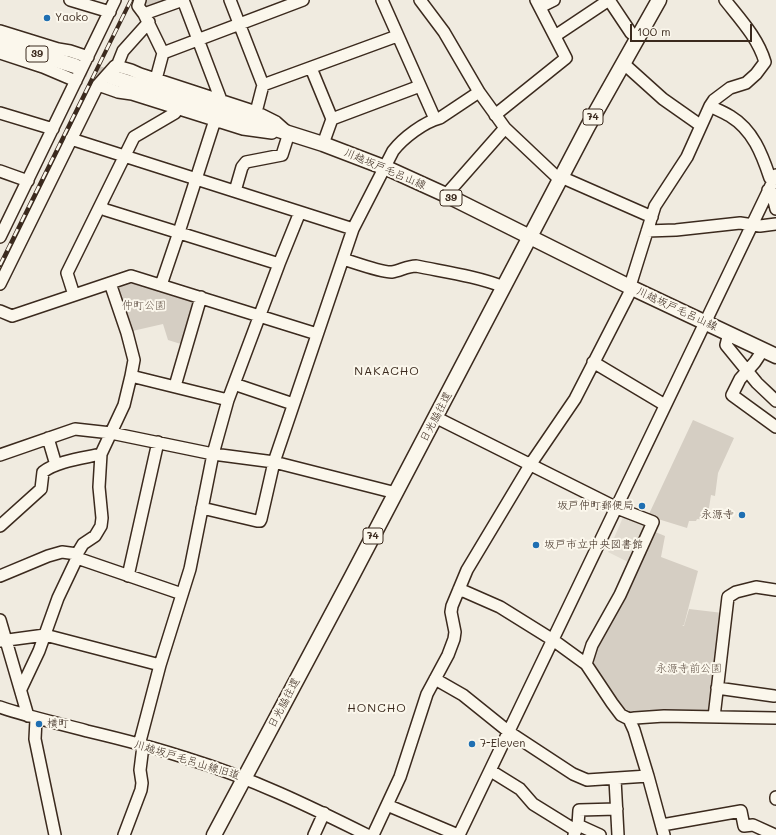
<!DOCTYPE html>
<html>
<head>
<meta charset="utf-8">
<style>
  body { margin:0 }
  #map { position:relative; width:776px; height:835px; overflow:hidden; background:#f0ebe0; font-family:Mali,sans-serif }
  canvas { display:block }
  .scale { position:absolute; left:630px; top:24px; width:122px; height:18px; box-sizing:border-box; border:2px solid #3b2a1e; border-top:0; padding-left:5px; font-size:12px; line-height:14px; white-space:nowrap; color:#3b2a1e; -webkit-text-stroke:3px #fbf7ec; paint-order:stroke }
</style>
</head>
<body>
<div id="map">
<canvas width="776" height="835"></canvas>
<div class="scale">100 m</div>
</div>
<script>
const ctx = document.querySelector('canvas').getContext('2d');
ctx.lineJoin = 'round';
function fillPath(path, color) {
  ctx.fillStyle = color;
  ctx.fill(path, 'evenodd');
}
function strokePath(path, color, width, dash) {
  ctx.strokeStyle = color;
  ctx.lineWidth = width;
  ctx.lineCap = dash ? 'butt' : 'round';
  ctx.setLineDash(dash || []);
  ctx.stroke(path);
}
function drawText(font, color, halo, rows, align = 'center') {
  ctx.font = font + ' Mali,"Klee One",sans-serif';
  ctx.lineWidth = 4;
  ctx.setLineDash([]);
  ctx.textBaseline = 'middle';
  ctx.strokeStyle = halo;
  ctx.fillStyle = color;
  for (const [text, x, y, turn = 0] of rows) {
    ctx.save();
    ctx.translate(x, y);
    ctx.rotate((+turn || 0) * Math.PI / 180);
    ctx.textAlign = isNaN(turn) ? turn : align;
    if (halo) ctx.strokeText(text, 0, 0);
    ctx.fillText(text, 0, 0);
    ctx.restore();
  }
}
fillPath(new Path2D(`
  M624 515 649 525 632 564 608 552Z`), '#e2dcd1');
fillPath(new Path2D(`
  M143 0H174L148 10 142 6Z
  M131 281 197 301 184 345 168 340 163 324 128 332 115 286Z
  M693 420 734 438 718 473 715 496 711 495 707 520 697 519 696 521H689L687 528 658 519V518L649 514Z
  M653 531 665 536 661 557 698 571 684 625H682L684 626 689 609 723 613 708 713H665L664 697 665 713 630 715 624 713 590 664V659Z`), '#d5cec3');
strokePath(new Path2D(`
  M75 66 111 77`), '#ccc4b9', 14, [14, 7]);
const minor = new Path2D(`
  M70 0 110 12
  M140 0 138 6 144 14 163 53 156 79
  M230 0 263 85 256 112
  M382 0 435 119
  M420 0 444 32 479 92 505 128 560 180
  M609 0 631 33 639 37
  M540 7 554 0
  M144 14 183 0 221 100
  M0 31 58 49 70 51 88 57
  M555 36 609 0
  M0 53 43 67 76 81
  M163 53 303 0
  M623 63 663 99 700 125
  M117 66 131 70 140 74 256 112 276 122 285 130
  M311 68 332 119 323 144
  M98 85 118 92 132 94 243 129 272 133
  M263 85 397 36
  M710 106C716 109 723 112 730 116 753 130 762 154 770 178L773 180
  M0 113 53 129
  M495 115 566 58 536 0
  M332 119 420 86
  M71 139 353 229
  M0 171 28 181
  M561 177 652 217
  M768 190 772 193 776 209
  M235 191 242 167 246 162 282 155 289 133
  M446 195 505 128
  M100 207 106 210 279 264
  M647 231 676 230 740 223 760 226 776 224
  M0 237 115 0
  M343 259C353 262 383 273 392 272 400 271 407 266 416 266 445 272 476 276 504 287
  M110 283 127 333 134 360 131 376
  M0 284 98 85 115 66H117L123 51 149 22
  M161 285 179 232 215 120
  M630 286 655 206 687 157 710 106 714 100 730 88 746 83 756 74 765 62C758 38 740 19 725 0
  M74 295 67 273 134 137 175 113 178 108
  M0 311 12 316 131 276 317 334
  M729 333 726 345 757 383 776 401
  M763 350 755 362 740 379 732 395 776 427
  M593 362 665 405
  M234 384 293 404
  M175 386 201 297
  M435 417 617 508 653 522 620 595 592 645 586 664
  M48 438 56 465
  M0 455 75 429 111 433 213 454 274 462 396 493
  M202 508 257 521H260L261 519 274 462 353 229 393 151C403 138 424 122 440 118L479 92
  M0 526 41 489 43 472C57 461 84 458 101 454
  M77 558 182 594
  M0 576 48 556 62 552 77 554
  M128 576 158 442
  M459 589 500 607 553 640 586 664 612 703 621 715 629 719 634 730 648 776 664 835
  M0 620 28 716
  M0 641 45 635 160 665
  M435 679 463 695 509 732 573 774 587 780 648 776
  M717 688 774 696
  M21 689 39 651 58 598 77 558V554L83 544 95 536 101 526 102 518 99 487 101 454 124 405 131 376 228 400
  M0 707C29 717 58 723 87 731 121 739 156 748 189 759 251 778 309 806 367 835
  M714 717 728 597 736 592 756 587 776 590
  M36 719 35 739 55 835
  M629 719 635 718 664 716 776 718
  M139 745 160 665 190 569 213 454 228 400 279 264 300 212
  M491 771 520 789 533 804 575 830
  M615 779 618 835
  M776 799V797
  M387 805 458 835
  M578 825 600 835
  M662 825 741 811 744 826 753 825 775 835
  M124 835 141 790 142 783 140 770 143 746
  M314 835 324 813
  M373 835 400 777 427 694 448 655 454 639 455 632 451 612 452 606 467 570 530 465 575 399 632 288
  M459 835 776 175
  M574 835 578 825 579 810 617 809`);
const major = new Path2D(`
  M0 42 75 66
  M111 77 323 144 391 170 446 195 632 288 776 356
  M214 835 351 578 588 126 659 0`);
strokePath(minor, '#3b2a1e', 14);
strokePath(major, '#3b2a1e', 17);
strokePath(minor, '#fbf7ec', 11);
strokePath(major, '#fbf7ec', 14);
const rail = new Path2D(`
  M0 265 131 0`);
strokePath(rail, '#3b2a1e', 4);
strokePath(rail, '#fbf7ec', 2.5, [8]);
for (const [x, y, r, color] of [
  [47,18,4,"#1f6fb2"],
  [642,506,4,"#1f6fb2"],
  [742,515,4,"#1f6fb2"],
  [536,545,4,"#1f6fb2"],
  [39,724,4,"#1f6fb2"],
  [472,744,4,"#1f6fb2"]
]) {
  const dot = new Path2D();
  dot.arc(x, y, r, 0, 2 * Math.PI);
  ctx.fillStyle = color;
  ctx.fill(dot);
  strokePath(dot, '#fbf7ec', 1.5);
}
for (const [x, y, w] of [
  [37,54,22],
  [593,117,20],
  [451,198,22],
  [373,536,20]
]) {
  const box = new Path2D();
  box.roundRect(x - w / 2, y - 8, w, 16, 3);
  ctx.fillStyle = '#fbf7ec';
  ctx.fill(box);
  strokePath(box, '#3b2a1e', 1);
}
drawText('bold 10px', '#3b2a1e', null, [
  ["39",37,54],
  ["74",593,117],
  ["39",451,198],
  ["74",373,536]
]);
drawText('11px', '#3b2a1e', '#fbf7ec', [
  ["Yaoko",55,18],
  ["坂戸仲町郵便局",634,506,"right"],
  ["永源寺",734,515,"right"],
  ["坂戸市立中央図書館",544,545],
  ["横町",47,724],
  ["7-Eleven",480,744]
], 'left');
drawText('11px', '#3b2a1e', '#fbf7ec', [
  ["川越坂戸毛呂山線",385,169,23],
  ["川越坂戸毛呂山線",677,309,25],
  ["日光脇往還",436,417,-62],
  ["日光脇往還",284,703,-62],
  ["川越坂戸毛呂山線旧道",187,760,17]
]);
drawText('11px', '#625347', '#fbf7ec', [
  ["仲町公園",144,306],
  ["永源寺前公園",689,669]
]);
ctx.letterSpacing = '1px';
drawText('12px', '#3b2a1e', '#fbf7ec', [
  ["NAKACHO",387,371],
  ["HONCHO",377,708]
]);
ctx.letterSpacing = '0px';
</script>
</body>
</html>
